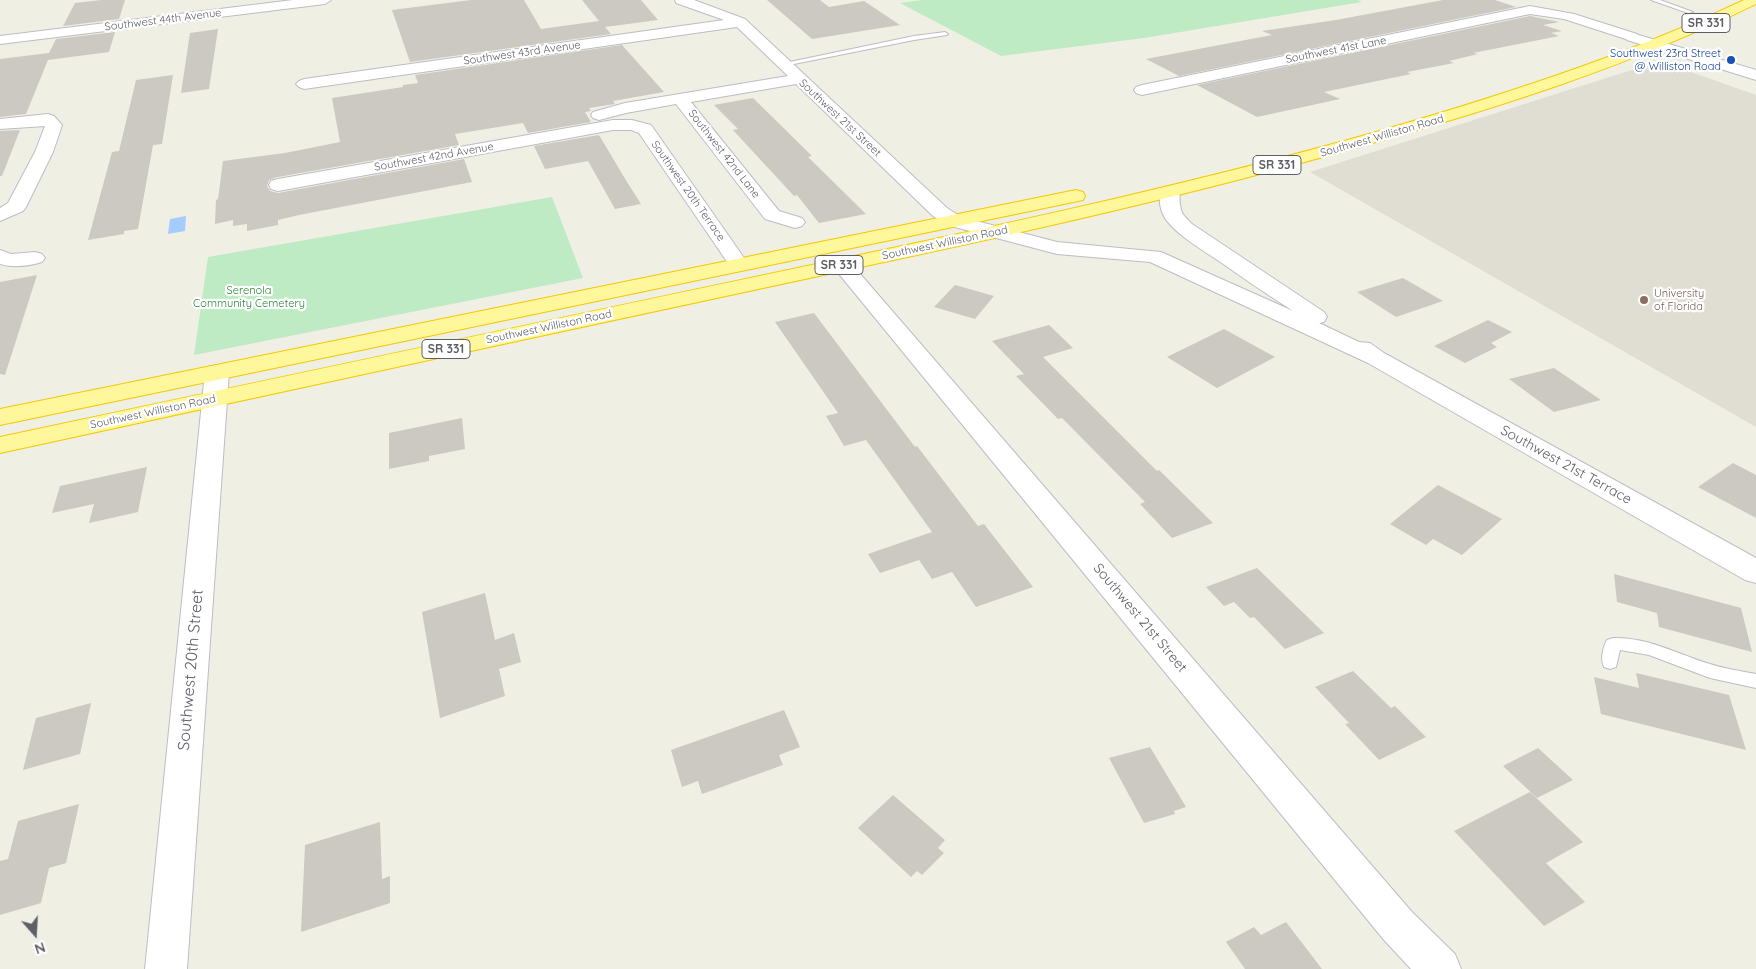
<!DOCTYPE html>
<html>
<head>
<meta charset="utf-8">
<style>
  body { margin:0 }
  #map { position:relative; width:1756px; height:969px; overflow:hidden; background:#f0efe4; font-family:Quicksand,sans-serif }
  canvas { display:block }
  .north { position:absolute; left:10px; top:909px; width:50px; height:50px; -webkit-text-stroke:4px #fff; paint-order:stroke; rotate:161deg; font-size:14px; font-weight:700; line-height:20px; text-align:center; color:#5c5f66 }
  .north::after { content:''; display:block; margin:auto; width:18px; height:22px; background:#5c5f66; clip-path:polygon(50% 0,100% 100%,50% 72%,0 100%) }
</style>
</head>
<body>
<div id="map">
<canvas width="1756" height="969"></canvas>
<div class="north">N</div>
</div>
<script>
const ctx = document.querySelector('canvas').getContext('2d');
ctx.lineJoin = 'round';
function fillPath(path, color) {
  ctx.fillStyle = color;
  ctx.fill(path, 'evenodd');
}
function strokePath(path, color, width, dash) {
  ctx.strokeStyle = color;
  ctx.lineWidth = width;
  ctx.lineCap = dash ? 'butt' : 'round';
  ctx.setLineDash(dash || []);
  ctx.stroke(path);
}
function drawText(font, color, halo, rows, align = 'center') {
  ctx.font = font + ' Quicksand,sans-serif';
  ctx.lineWidth = 4.5;
  ctx.setLineDash([]);
  ctx.textBaseline = 'middle';
  ctx.strokeStyle = halo;
  ctx.fillStyle = color;
  for (const [text, x, y, turn = 0] of rows) {
    ctx.save();
    ctx.translate(x, y);
    ctx.rotate((+turn || 0) * Math.PI / 180);
    ctx.textAlign = isNaN(turn) ? turn : align;
    if (halo) ctx.strokeText(text, 0, 0);
    ctx.fillText(text, 0, 0);
    ctx.restore();
  }
}
fillPath(new Path2D(`
  M1660 61 1756 95V427L1310 172Z`), '#e0ded3');
fillPath(new Path2D(`
  M922 0H1358L1362 2 1144 38 1001 56 900 3Z
  M552 197 583 278 194 355 208 257Z`), '#beeac4');
fillPath(new Path2D(`
  M186 216 185 231 168 234 170 219Z`), '#a5ccff');
fillPath(new Path2D(`
  M101 0H125L119 19 63 26 75 3Z
  M471 0H524L541 29 599 21 582 0H641L658 20 605 27 611 34 410 62 392 10Z
  M767 0H820L829 7 864 1 900 25 812 39Z
  M1443 0H1495L1516 7 1179 76 1146 59 1272 35 1262 31 1336 20Z
  M1530 16 1559 22 1543 25 1562 31 1551 33 1559 36 1473 53 1478 54 1449 61 1454 63 1407 72 1411 74 1324 92 1340 99 1257 117 1197 85Z
  M218 29 209 89 181 93 190 33Z
  M115 32 109 52 48 60 26 114 0 117V59L49 53 56 39Z
  M622 45 664 92 613 101 615 104 589 108 591 111 585 112 591 122 528 133 523 123 455 134 459 145 278 177 269 180 267 186 270 191 278 193 464 159 472 182 299 215 278 220V225L247 231V224L233 226V220L215 224 216 200 218 199 223 161 285 153 340 142 332 98 403 87V85L418 83 415 75Z
  M173 75 162 144 153 145 138 229 124 231V234L88 240 112 152 119 151 136 80Z
  M753 98 812 156 808 157 866 214 819 223 797 195 794 196 733 130 738 129 714 105Z
  M20 130 2 176H0V131Z
  M599 135 627 182 641 204 615 209 588 161 545 169 534 146Z
  M37 275 5 375 0 374V282Z
  M1403 278 1443 301 1396 317 1357 292Z
  M955 285 994 296 975 319 934 307Z
  M814 313 915 447 917 446 978 526 984 524 1033 587 976 607 952 572 932 579 919 560 880 573 868 554 932 532 866 440 844 446 826 416 838 413 775 322Z
  M1488 320 1512 332 1491 343 1497 347 1465 363 1434 346Z
  M1049 325 1073 348 1043 357 1157 471 1159 470 1213 523 1172 538 1140 504 1145 502 1062 418 1058 419 1016 376 1024 374 992 341Z
  M1224 329 1275 357 1217 388 1167 357Z
  M1554 368 1601 400 1554 412 1509 379Z
  M462 418 465 449 429 456V461L389 469V433Z
  M1733 463 1756 475V518L1698 487Z
  M147 467 138 512 89 523 94 504 52 513 60 486Z
  M1438 485 1502 519 1462 555 1433 539 1426 545 1390 524Z
  M1257 568 1324 633 1285 649 1254 617 1250 618 1234 602 1224 606 1206 587Z
  M1614 574 1741 608 1752 652 1659 627 1657 613 1617 602Z
  M485 593 495 640 514 633 521 662 499 669 505 696 440 718 422 612Z
  M1353 671 1391 708 1395 706 1426 737 1379 760 1345 724 1349 723 1315 687Z
  M1636 673 1729 695 1746 750 1601 714 1594 677 1639 688Z
  M91 703 80 754 23 770 36 718Z
  M784 710 800 747 779 755 783 765 702 794 698 781 682 787 671 750Z
  M1150 747 1186 807 1174 811 1175 814 1144 823 1109 758Z
  M1538 748 1573 780 1537 798 1503 766Z
  M1530 792 1583 842 1546 863 1585 902 1544 926 1454 831Z
  M893 795 945 840 938 848 944 853 922 875 917 871 911 877 858 828Z
  M79 804 66 863 49 868 41 903 0 915V861L8 859 18 821Z
  M380 822 382 879 390 876V903L301 932 305 845Z
  M1286 922 1322 969H1245L1226 942 1254 927 1261 935Z`), '#cbc9c1');
const service = new Path2D(`
  M1651 0H1660L1693 12 1688 13Z
  M945 32 948 34 947 35 914 40 784 66 780 64 914 36Z
  M1613 638C1648 637 1677 654 1710 664 1725 669 1741 671 1756 674V688L1710 678 1649 655 1620 650 1616 667 1610 669 1604 667C1600 659 1603 647 1607 640Z`);
const minor = new Path2D(`
  M293 0H331L325 4 0 44V36Z
  M675 0H694L745 19 947 208 961 217 1057 242 1161 252 1293 311C1268 295 1243 278 1219 261 1201 249 1180 237 1167 221 1160 212 1157 197 1163 188L1170 186 1177 188C1181 194 1179 199 1180 205 1181 214 1186 218 1192 224L1324 312 1327 317 1324 322 1319 323 1359 342 1370 343 1384 353 1756 558V583L1745 580 1368 363 1150 262 1057 254 947 225 933 216 796 84 691 102 779 211 802 218 805 222 802 226 795 228 765 219 676 104 626 113 599 120 593 118 591 115 593 112 625 103 788 76 737 27 304 89 299 87 296 84 299 81 304 79 724 20 676 3Z
  M1530 6 1574 14 1637 34 1639 37 1632 41 1564 19 1530 14 1142 95 1136 93 1134 90 1136 87 1142 85Z
  M48 114 54 116 62 125 53 152 26 207 23 211 0 221V208L8 203 35 152 45 126 0 129V119Z
  M613 120H632L651 125 749 265 746 269 739 271 732 269 639 133 631 130H613L278 191 271 189 269 185 271 181 278 179Z
  M0 250 11 254 35 252 42 254 45 258 42 262C29 266 13 268 0 264Z
  M842 259 849 261 1412 912 1455 954 1461 969H1411L1384 940 835 269 832 265 835 261Z
  M217 365 226 367 229 372 187 969H145L205 372 208 367Z`);
const tertiary = new Path2D(`
  M1632 33 1756 70V80L1627 40 1625 37Z`);
const trunk = new Path2D(`
  M1744 0H1756V4C1630 66 1497 108 1362 146 1195 194 1026 232 856 268 571 329 285 391 0 453V437C286 376 572 315 859 255 1030 219 1201 181 1369 134 1497 97 1623 57 1744 0Z
  M1076 190 1083 192 1085 196 1083 200 0 425V409Z`);
strokePath(service, '#bcbdc4', 2);
strokePath(minor, '#bcbdc4', 2);
strokePath(tertiary, '#bcbdc4', 2);
strokePath(trunk, '#f4c800', 2);
fillPath(service, '#fff');
fillPath(minor, '#fff');
fillPath(tertiary, '#fff');
fillPath(trunk, '#fff79b');
for (const [x, y, r, color] of [
  [1731,60,5,"#1a4fb4"],
  [1644,300,5,"#8d6e63"]
]) {
  const dot = new Path2D();
  dot.arc(x, y, r, 0, 2 * Math.PI);
  ctx.fillStyle = color;
  ctx.fill(dot);
  strokePath(dot, '#fff', 2);
}
drawText('11px', '#5c5f66', '#fff', [
  ["Southwest 44th Avenue",163,20,-7],
  ["Southwest 41st Lane",1336,50,-11],
  ["Southwest 43rd Avenue",522,53,-8],
  ["Southwest 21st Street",840,118,43],
  ["Southwest Williston Road",1382,136,-16],
  ["Southwest 42nd Lane",724,154,52],
  ["Southwest 42nd Avenue",434,157,-10],
  ["Southwest 20th Terrace",688,191,55],
  ["Southwest Williston Road",945,243,-12],
  ["Southwest Williston Road",549,327,-12],
  ["Southwest Williston Road",153,412,-12]
]);
drawText('11px', '#164399', '#fff', [
  ["Southwest 23rd Street",1721,54],
  ["@ Williston Road",1721,67]
], 'right');
drawText('11px', '#2c853c', '#fff', [
  ["Serenola",249,291],
  ["Community Cemetery",249,304]
]);
drawText('11px', '#785e54', '#fff', [
  ["University",1654,294],
  ["of Florida",1654,307]
], 'left');
for (const [x, y, w] of [
  [1706,23,48],
  [1277,165,48],
  [839,265,48],
  [446,349,48]
]) {
  const box = new Path2D();
  box.roundRect(x - w / 2, y - 9.5, w, 19, 4);
  ctx.fillStyle = '#fff';
  ctx.fill(box);
  strokePath(box, '#5c5f66', 1);
}
drawText('bold 12px', '#5c5f66', null, [
  ["SR 331",1706,23],
  ["SR 331",1277,165],
  ["SR 331",839,265],
  ["SR 331",446,349]
]);
drawText('14px', '#5c5f66', '#fff', [
  ["Southwest 21st Terrace",1566,465,29],
  ["Southwest 21st Street",1140,618,50]
]);
drawText('16px', '#5c5f66', '#fff', [
  ["Southwest 20th Street",191,670,-85]
]);
</script>
</body>
</html>
